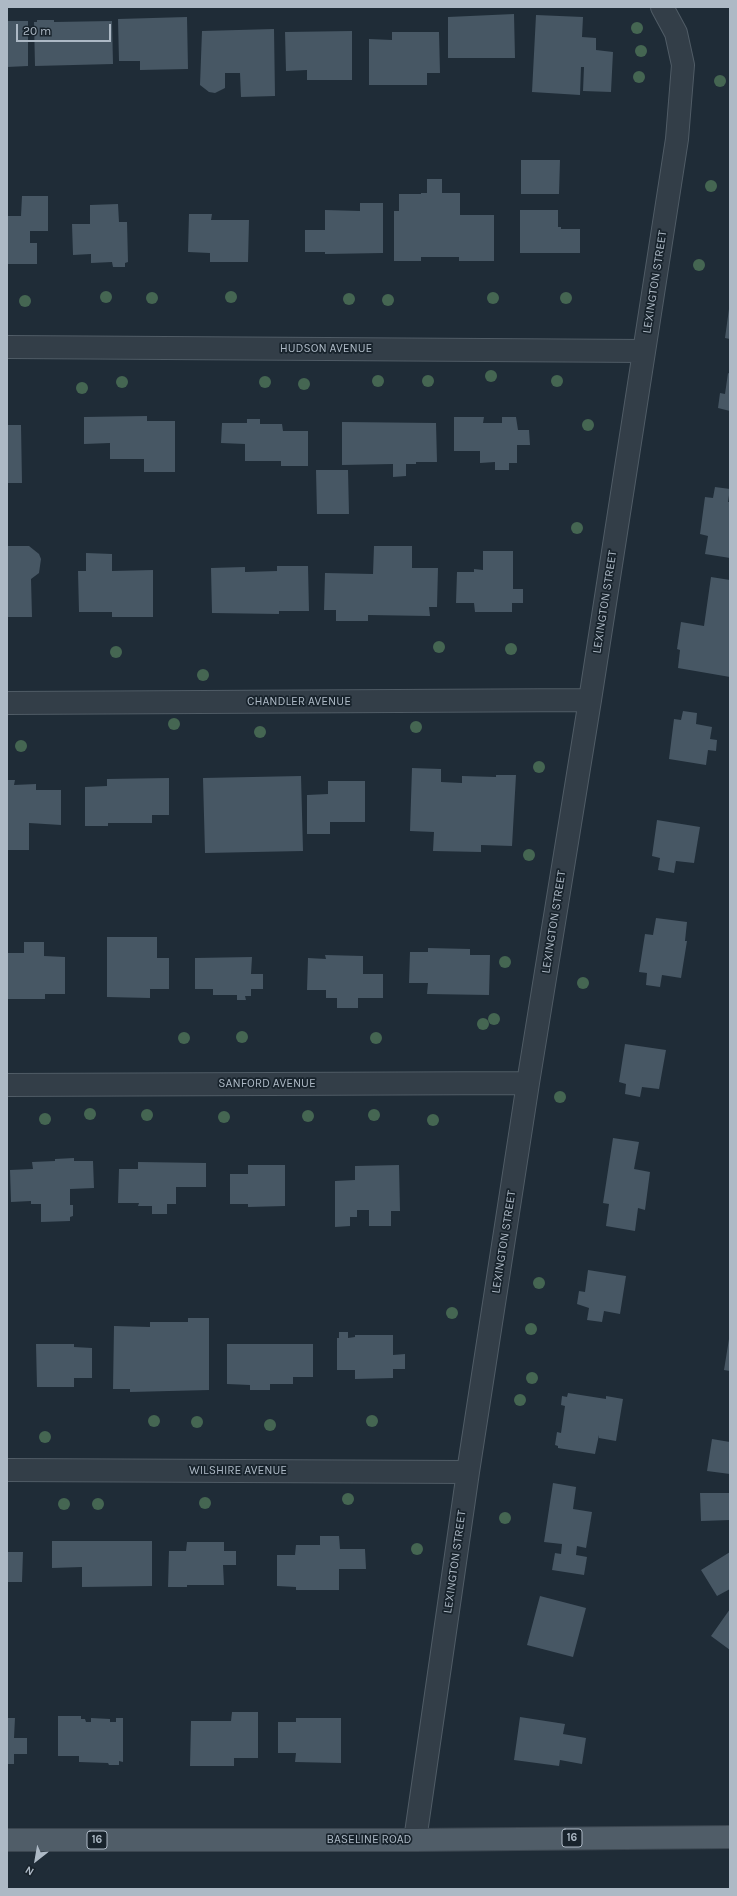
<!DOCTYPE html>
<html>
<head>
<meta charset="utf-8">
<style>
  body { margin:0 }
  #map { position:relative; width:737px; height:1896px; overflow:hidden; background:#1f2c37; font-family:Karla,sans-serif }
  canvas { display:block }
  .frame { position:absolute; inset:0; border:8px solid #adb9c5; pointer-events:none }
  .north { position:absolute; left:16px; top:1840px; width:40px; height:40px; -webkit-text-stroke:3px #18232c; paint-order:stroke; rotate:211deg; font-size:11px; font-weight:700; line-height:16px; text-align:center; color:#adb9c5 }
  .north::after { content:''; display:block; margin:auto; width:14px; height:18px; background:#adb9c5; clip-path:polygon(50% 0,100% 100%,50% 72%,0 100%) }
  .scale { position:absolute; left:16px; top:24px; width:95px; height:18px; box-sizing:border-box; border:2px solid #adb9c5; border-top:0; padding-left:5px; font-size:12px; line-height:14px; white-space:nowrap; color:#adb9c5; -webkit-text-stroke:3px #18232c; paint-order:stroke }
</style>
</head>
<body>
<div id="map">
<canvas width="737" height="1896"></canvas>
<div class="frame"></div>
<div class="north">N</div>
<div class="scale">20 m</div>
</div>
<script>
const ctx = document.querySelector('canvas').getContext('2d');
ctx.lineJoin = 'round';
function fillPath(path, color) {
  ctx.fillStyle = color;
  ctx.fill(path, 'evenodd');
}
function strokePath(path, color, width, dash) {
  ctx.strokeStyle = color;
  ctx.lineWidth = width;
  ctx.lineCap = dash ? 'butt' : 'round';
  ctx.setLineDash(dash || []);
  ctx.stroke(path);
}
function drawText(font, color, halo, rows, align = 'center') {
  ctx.font = font + ' Karla,sans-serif';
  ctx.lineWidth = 3.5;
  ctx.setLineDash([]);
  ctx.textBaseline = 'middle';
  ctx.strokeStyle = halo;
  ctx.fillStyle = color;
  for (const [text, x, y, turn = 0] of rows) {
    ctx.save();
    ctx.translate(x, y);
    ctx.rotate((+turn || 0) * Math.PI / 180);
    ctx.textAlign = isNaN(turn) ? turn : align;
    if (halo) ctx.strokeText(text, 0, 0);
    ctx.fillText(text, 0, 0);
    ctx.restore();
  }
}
fillPath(new Path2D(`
  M514 14 515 58H448V17Z
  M536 15 583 17 582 37 596 38V50L613 52 611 92 583 91 584 67H581L580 95 532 92Z
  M187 17 188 69 140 70V61H119L118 19Z
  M37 20H54V22L112 21 113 64 35 66 34 22H37Z
  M7 21H28V66L7 67Z
  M274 29 275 96 241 97 240 73H225V88L215 93 209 92 200 85 202 31Z
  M352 31V80H307V70L286 71 285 32Z
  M392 32H439L440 73H427V85H369V39L392 40Z
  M521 160H560L559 194H521Z
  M427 179H442V193H460V215H494V261H459V257H421V261H394V211H399V194H421V193H427Z
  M22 196H48V231H30V243H37V264H8L7 216H21Z
  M360 203H383V253L325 254V252H305V230H325V210L360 211Z
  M118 204 119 222H127L128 262 125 263V267H113L112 262 91 263V254L73 255 72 224H90V205Z
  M520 210H558V227H561V229H580V253H520Z
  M189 214H212L211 220H249L248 262H210V253L188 252Z
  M729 309H730V339L725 338Z
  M728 373 730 374V411L718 408 720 393 725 394Z
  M147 416V421H175V472H144V459H110V443L84 444V417Z
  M454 417H484L483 423H502V417H516L518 430H529L530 445H517V463H509V470H495V462L480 463V451H454Z
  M247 419H260V424H282L283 431H308V466H281V461H245V444L221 443 222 423H247Z
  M342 422 436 423 437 462H416V464H406V476L393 477V464L342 465Z
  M7 425H21L22 483H7Z
  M316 470H348L349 514H317Z
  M715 487 730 489 728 502H730V558L705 554 708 536 700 534 705 497 713 498Z
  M7 546H29L39 554 41 559 39 573 31 579 32 617H7Z
  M374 546H412V568H438L437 607H429L430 616 368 615V621H336V610H324L325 573 373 574Z
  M483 551H513V589H523V603H512V612H475L474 603H456L457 572H474V569L483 570Z
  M86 553 112 554V571L153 570V617H112V612H79L78 571H86Z
  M277 566H308L309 611H279V614L212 613 211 568 245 567V572L277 571Z
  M711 577 730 580V677L678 668 680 650 677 649 681 622 704 626Z
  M683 711 697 713 696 724 712 727 710 739 717 740 716 751 708 750 706 765 669 759 674 719 681 720Z
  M412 768 441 769V782L462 783V776L496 777V775H516L512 846 481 845V852L433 851 434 832 410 831Z
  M301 776 303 851 205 853 203 778Z
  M169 778V815H152V823H108V826H85V787L107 786V779Z
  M7 780H15L14 785 36 784V790H61V825L29 823V850H7Z
  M328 781H365V822H330V834H307V795L328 794Z
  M657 820 700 827 694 863 676 861 674 873 658 870 660 858 652 856Z
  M656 918 687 922 685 941H687L681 978 662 975 660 987 646 985 647 973 639 972 645 934 653 935Z
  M107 937H157V958H169V989H150V998L107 997Z
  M24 942H44V956L65 957V994H45V999H7V953H24Z
  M428 948 470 949V955H490L489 995 427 994 428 983H409L410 952H428Z
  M325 955 363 956V974H383V998H358V1008H337V998H326V990H307L308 958 326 959Z
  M252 957 251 974H263V989H251V996H245L246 1000H237V995H213V989H195V958Z
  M625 1044 666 1050 659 1089 642 1087 640 1097 625 1094 626 1084 619 1082Z
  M613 1138 639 1142 634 1169 650 1172 645 1210 638 1208 635 1231 606 1226 609 1204 603 1203Z
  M74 1158V1161H93L94 1188 70 1189V1205H73V1216L70 1217V1221L41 1222V1204H31V1201L11 1202 10 1170 33 1169 32 1162 55 1161V1159Z
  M138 1162 206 1163V1187H176V1204H167V1214H152V1206H138L139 1203H118L119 1169H138Z
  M248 1165H285V1206L248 1207V1204H230V1174H248Z
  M399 1165 400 1211H391V1226H369V1210H357V1217H350V1226L335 1227V1181L355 1180V1166Z
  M588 1270 626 1276 620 1314 604 1311 602 1322 587 1320 589 1308 577 1304 579 1291 585 1292Z
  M188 1318H209V1390L130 1392V1389H113L114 1326 150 1327V1322H188Z
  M339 1332H348V1338L355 1337V1335H393V1355L405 1354V1369H393V1378L355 1379V1370H337V1338H339Z
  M729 1339H730V1371L724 1370Z
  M36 1344H74V1347L92 1348V1378H74V1387H37Z
  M227 1344H313V1377H293V1384H270V1390H250V1385L227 1384Z
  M568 1393 606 1399V1396L623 1399 616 1441 599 1438V1435L595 1454 558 1448V1446L555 1445 557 1432 561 1433 565 1406 561 1405 562 1396 567 1397Z
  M712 1439 730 1442V1474L707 1471Z
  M553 1483 576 1487 573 1509 592 1512 586 1548 577 1546 576 1555 587 1557 584 1575 552 1570 555 1553 561 1554 562 1544 544 1542Z
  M700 1493H730V1520L701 1521Z
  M320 1536H339L340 1549H365L366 1569H339V1590H296V1587L277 1586V1555H295L296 1545H320Z
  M52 1541H152V1586L82 1587V1567L52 1568Z
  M187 1542H224V1551H236V1565H223L224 1585H187V1587H168L169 1551H186Z
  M7 1552H23L22 1582H7Z
  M730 1552V1589L717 1596 701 1570Z
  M540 1596 586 1608 573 1657 527 1645Z
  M730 1609V1650L711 1636Z
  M232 1712H258V1758H234V1766H190L191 1721H231Z
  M58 1716H81V1719H85L86 1722H91V1718L110 1719V1722H116V1718H123V1762L119 1761V1765H109L108 1763 79 1762V1756H58Z
  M520 1717 565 1724 563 1734 586 1738 582 1764 560 1760 559 1766 514 1760Z
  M7 1718H15L14 1738H27V1754H14V1764H7Z
  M296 1718H341V1763L295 1762 296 1753H278V1722H296Z`), '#475764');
const minor = new Path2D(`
  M7 347 644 351
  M7 703 590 700
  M7 1085 528 1083
  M7 1470 468 1472
  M415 1840 468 1472 528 1083 590 700 677 139 683 65 676 33 662 7`);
const primary = new Path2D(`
  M7 1840H415L730 1837`);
strokePath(minor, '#505c66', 24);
strokePath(primary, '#3c4751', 24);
strokePath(minor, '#333e48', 22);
strokePath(primary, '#505d68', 22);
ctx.fillStyle = '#456652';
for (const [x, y] of [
  [637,28],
  [641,51],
  [639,77],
  [720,81],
  [711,186],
  [699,265],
  [106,297],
  [231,297],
  [152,298],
  [493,298],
  [566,298],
  [349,299],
  [388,300],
  [25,301],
  [491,376],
  [378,381],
  [428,381],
  [557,381],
  [122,382],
  [265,382],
  [304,384],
  [82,388],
  [588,425],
  [577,528],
  [439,647],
  [511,649],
  [116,652],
  [203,675],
  [174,724],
  [416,727],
  [260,732],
  [21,746],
  [539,767],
  [529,855],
  [505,962],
  [583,983],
  [494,1019],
  [483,1024],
  [242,1037],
  [184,1038],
  [376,1038],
  [560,1097],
  [90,1114],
  [147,1115],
  [374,1115],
  [308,1116],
  [224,1117],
  [45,1119],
  [433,1120],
  [539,1283],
  [452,1313],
  [531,1329],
  [532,1378],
  [520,1400],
  [154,1421],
  [372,1421],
  [197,1422],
  [270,1425],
  [45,1437],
  [348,1499],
  [205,1503],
  [64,1504],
  [98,1504],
  [505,1518],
  [417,1549]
]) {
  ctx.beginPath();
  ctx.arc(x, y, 6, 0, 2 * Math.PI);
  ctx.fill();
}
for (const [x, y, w] of [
  [572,1838,20],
  [97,1840,20]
]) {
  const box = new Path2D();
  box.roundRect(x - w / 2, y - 9, w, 18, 3);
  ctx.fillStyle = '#18232c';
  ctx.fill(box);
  strokePath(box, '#adb9c5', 1);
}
drawText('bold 11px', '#adb9c5', null, [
  ["16",572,1838],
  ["16",97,1840]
]);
drawText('12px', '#adb9c5', '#18232c', [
  ["LEXINGTON STREET",655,282,-81],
  ["HUDSON AVENUE",326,349],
  ["LEXINGTON STREET",605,602,-81],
  ["CHANDLER AVENUE",299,702],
  ["LEXINGTON STREET",554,922,-81],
  ["SANFORD AVENUE",267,1084],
  ["LEXINGTON STREET",504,1242,-81],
  ["WILSHIRE AVENUE",238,1471],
  ["LEXINGTON STREET",455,1562,-82],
  ["BASELINE ROAD",369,1840]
]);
</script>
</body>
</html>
